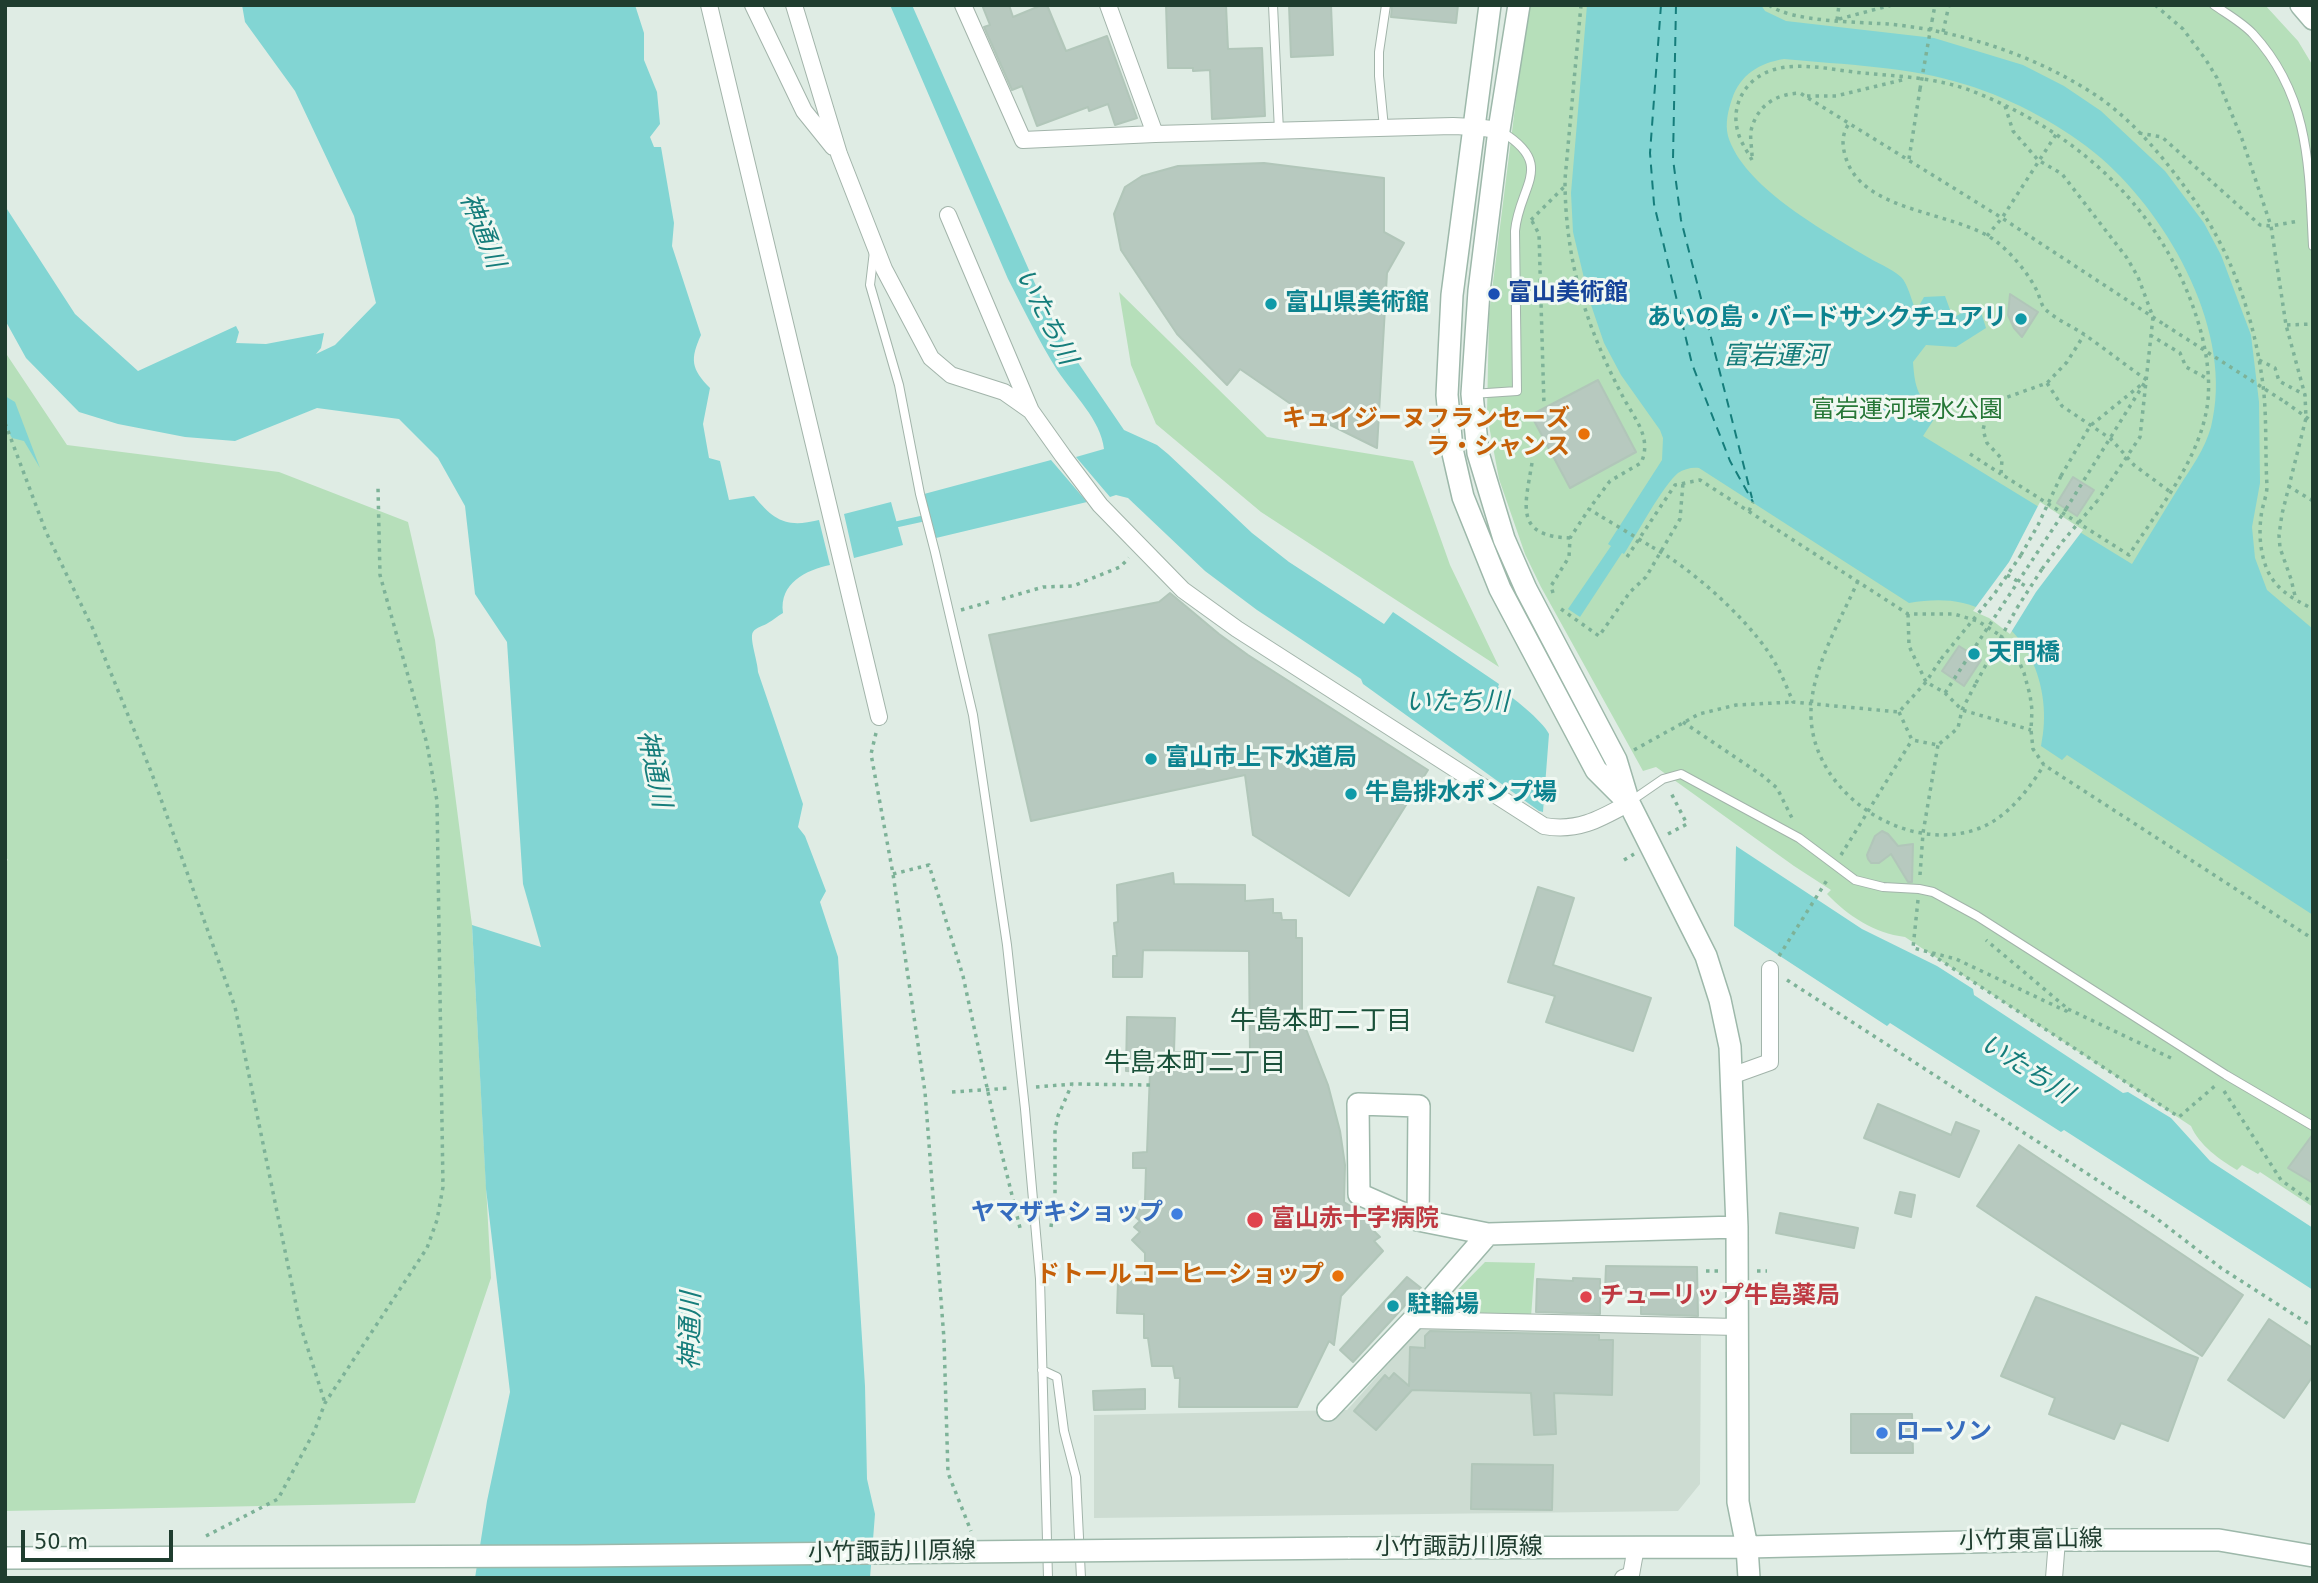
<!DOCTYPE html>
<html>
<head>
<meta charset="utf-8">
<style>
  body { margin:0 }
  #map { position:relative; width:2318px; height:1583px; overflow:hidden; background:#dfece4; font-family:"DejaVu Sans",sans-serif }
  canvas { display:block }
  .frame { position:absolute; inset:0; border:7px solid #1f3d2f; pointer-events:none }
  .scale { position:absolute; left:21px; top:1530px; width:152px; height:32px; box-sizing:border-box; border:4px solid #1f3d2f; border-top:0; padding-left:9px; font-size:21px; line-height:24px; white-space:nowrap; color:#1f3d2f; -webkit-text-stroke:5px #f0f8f2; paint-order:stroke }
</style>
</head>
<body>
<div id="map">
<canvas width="2318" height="1583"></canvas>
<div class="frame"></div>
<div class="scale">50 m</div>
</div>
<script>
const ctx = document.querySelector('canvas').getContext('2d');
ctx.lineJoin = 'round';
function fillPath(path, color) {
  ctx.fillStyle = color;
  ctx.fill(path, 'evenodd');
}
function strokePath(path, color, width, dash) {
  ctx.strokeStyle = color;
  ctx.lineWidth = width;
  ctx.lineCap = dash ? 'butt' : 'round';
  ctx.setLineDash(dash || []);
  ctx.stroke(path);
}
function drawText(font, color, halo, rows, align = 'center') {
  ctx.font = font + ' "DejaVu Sans","Noto Sans JP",sans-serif';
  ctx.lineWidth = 6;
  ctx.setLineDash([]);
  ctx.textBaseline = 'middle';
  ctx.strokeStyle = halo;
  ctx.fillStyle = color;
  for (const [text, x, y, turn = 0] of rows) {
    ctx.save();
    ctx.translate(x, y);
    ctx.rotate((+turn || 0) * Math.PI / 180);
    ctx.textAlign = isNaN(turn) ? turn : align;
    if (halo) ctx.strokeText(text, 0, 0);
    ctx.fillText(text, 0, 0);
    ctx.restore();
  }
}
fillPath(new Path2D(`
  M1423 1325 1701 1332 1700 1484 1678 1511 1094 1518V1415L1347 1410Z`), '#cddcd2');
fillPath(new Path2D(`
  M1528 5H2265L2298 41 2313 66V1207L2260 1172 2258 1174 2242 1165 2237 1170C2220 1160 2199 1145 2191 1126L1905 937C1874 933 1848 916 1827 894L1831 890 1794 866 1656 767 1643 771 1541 587 1525 554 1499 479 1487 415 1489 314Z
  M1119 292 1267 437 1413 461 1450 565 1499 667 1261 512 1156 424 1131 365Z
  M5 352 67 445 279 472 408 522 435 640 472 925 491 1278 415 1503 5 1511V862L8 860 5 855Z
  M1485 1262 1535 1263 1531 1317 1433 1315Z`), '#b6dfba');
fillPath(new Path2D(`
  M242 5H635L644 33V60L657 92 660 124 650 137 654 147H661L674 223 672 246 701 335C690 359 691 369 710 388L703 424 709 458 720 461 729 500 754 496C774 521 787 528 819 520L830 565C806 570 779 583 783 613 777 616 774 620 768 623 764 626 756 627 753 632 749 638 758 662 758 672L803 804 798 827 805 836 826 891 820 902 838 957 865 1386 867 1479 875 1514 870 1578H475L487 1501 510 1392 486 1189 472 925 541 947 523 884 507 642 475 594 465 506 438 458 399 419 317 408 235 441 185 437 118 424 79 412 26 358 5 320V206L75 314 138 371 236 326 239 332 236 343 266 344 324 333 321 348 316 354 335 345 376 303 354 216 295 91 245 22Z
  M890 5H912L1040 295 1066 345 1124 430 1157 445 1168 454 1252 533 1289 562 1384 624 1393 612 1499 684 1498 687C1512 697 1542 720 1549 734L1543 812 1539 811 1363 684 1361 679 1257 610 1205 571 1128 498 1116 495 1110 497 1076 457 1104 449C1101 420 1073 394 1057 370 1039 341 1024 310 1008 279Z
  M1587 5H1761L1765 11 1786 21 1934 38 2023 65 2064 86 2101 111 2165 171 2204 223 2221 255 2251 335 2259 402 2260 483 2252 527 2255 558 2267 590 2313 629V915L2067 755 2062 760 2041 746C2054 688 2027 618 1963 603 1945 599 1928 600 1909 603L1699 468C1692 467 1684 469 1678 473 1663 485 1636 536 1624 554L1622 553 1580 617 1568 609 1611 546 1608 544 1662 460 1663 438 1660 430 1621 375 1604 343 1589 299 1573 232 1571 193ZM1784 59C1844 65 1909 66 1967 85 2013 99 2065 127 2101 158 2170 218 2235 334 2211 427 2205 449 2191 468 2179 487 2163 513 2147 539 2132 564L1923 436 1936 416C1918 395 1915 390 1913 362L1926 345 1956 347 1986 328 1981 312 1975 305 1953 318 1945 296 1924 297 1916 311C1912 302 1908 284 1901 277 1891 268 1875 262 1864 255 1821 229 1743 186 1728 136 1725 123 1728 111 1732 99 1740 75 1759 63 1784 59Z
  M5 396 15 402 40 468 24 441 12 438 5 426Z
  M1051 460 1087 502 936 538 924 494Z
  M891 502 903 545 854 558 844 514Z
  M1736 846 1862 929 1937 966 1973 989 1974 995 2123 1093 2128 1092 2171 1118 2210 1161 2313 1228V1290L2064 1130 2061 1132 1890 1023 1887 1026 1734 926Z`), '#82d5d3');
fillPath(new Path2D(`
  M2040 502 2083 530 2036 592 2010 634 1989 618 1973 611 2009 562Z`), '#dfece4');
strokePath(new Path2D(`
  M889 526 930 517`), '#82d5d3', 6);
strokePath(new Path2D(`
  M1661 5 1650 153 1654 204 1692 364 1730 461 1753 502
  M1676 5 1673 159 1681 220 1752 498`), '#157d7b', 2, [9, 7]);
const building = new Path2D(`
  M982 5H1009L1013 17 1042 5H1047L1066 51 1107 36 1137 118 1115 125 1108 104 1089 111 1088 107 1037 126 1022 86 1012 90 984 27 990 25Z
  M1166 5H1226L1228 49 1262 48 1265 116 1212 119 1210 70 1193 71V68H1168Z
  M1289 5H1331L1333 55 1291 57Z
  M1392 5H1458L1456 23 1391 17Z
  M1264 163 1384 178V232L1404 243 1387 273 1377 448 1298 409 1240 369 1227 385 1177 334 1121 250 1114 214 1125 187 1142 176 1178 166Z
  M2010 294 2038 312 2022 337 2014 328 2008 315Z
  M1598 380 1636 452 1570 488 1531 415Z
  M2073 477 2094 490 2077 516 2057 503Z
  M1170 593 1219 634 1248 655 1428 770 1349 896 1253 835 1245 775 1031 821 989 635 1159 602Z
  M1959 646 1981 660 1964 686 1942 671Z
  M1882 831 1888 834 1898 846 1913 844 1912 882H1908L1891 854 1879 863H1871L1868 859 1867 855 1875 836Z
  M1173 873 1174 884 1245 885V901L1273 899V913H1281L1282 920H1296V938H1302V1019L1328 1085 1340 1131 1345 1165 1344 1202 1380 1224 1374 1231 1380 1237 1374 1241 1383 1251 1341 1296 1334 1345 1329 1341 1297 1407H1179L1180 1378H1175L1173 1366H1152L1148 1338H1144V1314L1117 1313 1118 1280H1145V1253L1132 1240 1140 1232 1134 1227 1140 1221 1131 1213 1145 1200 1146 1168H1133V1153L1147 1152 1150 1072 1126 1071 1127 1017 1175 1018 1174 1052H1183V1055L1250 1054 1249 951 1143 950 1142 977H1113V956H1117L1114 923 1118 922 1117 885Z
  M1538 887 1574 898 1553 965 1651 998 1633 1051 1546 1022 1555 996 1508 982Z
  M1878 1104 1951 1135 1956 1122 1979 1131 1959 1177 1864 1138Z
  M2313 1134V1183L2288 1168Z
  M2019 1145 2243 1295 2202 1356 1977 1206Z
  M1900 1192 1915 1195 1911 1217 1895 1213Z
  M1780 1213 1858 1228 1854 1248 1776 1233Z
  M1606 1266 1697 1267 1698 1316 1641 1314V1292L1605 1291Z
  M1407 1277 1421 1288 1353 1362 1340 1350Z
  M1573 1278 1600 1279V1314L1536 1312 1537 1279 1573 1281Z
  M2036 1297 2198 1358 2168 1441 2121 1423 2114 1439 2049 1414 2055 1398 2001 1376Z
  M2269 1319 2313 1348V1376L2284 1418 2228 1380Z
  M1430 1331 1599 1335V1340H1613L1612 1395 1554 1393 1556 1434 1534 1435 1531 1393 1412 1390 1376 1430 1354 1411 1385 1375 1389 1379 1394 1373 1409 1386 1410 1347 1425 1348V1336Z
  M1145 1389V1409L1094 1410 1093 1391Z
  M1851 1414H1912L1913 1453H1851Z
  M1472 1464 1553 1465 1552 1510 1471 1509Z`);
fillPath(building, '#b7c9bf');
strokePath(building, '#b1c6b9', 2);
const lane = new Path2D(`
  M1273 5 1279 131
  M2214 5C2227 14 2243 23 2253 34 2310 96 2309 168 2313 246
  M1384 128 1379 76V52L1386 5
  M874 251 870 285 899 385 920 494 935 552 973 715 1007 945 1025 1109 1040 1279 1048 1578
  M1472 394 1517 391 1515 231C1519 186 1556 165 1502 132
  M1631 801 1663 779 1681 774 1799 838 1855 880 1883 887 1919 889 1933 892 1977 916 2226 1075 2313 1126
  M1042 1370 1057 1377 1064 1431 1076 1477 1081 1578`);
const street = new Path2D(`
  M709 5 879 717
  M753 5 804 111 833 147
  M794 5 839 154 884 269 931 358 951 375 1004 392 1031 411 1063 456 1100 505 1183 590 1237 629 1544 826C1578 832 1600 819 1629 803
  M963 5 1023 140 1155 134
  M1108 5 1155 134 1453 126 1475 127 1499 130
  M948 215 1031 411
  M1731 1076 1770 1062V969
  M1413 1320 1738 1327
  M1623 1578 1631 1575 1636 1547
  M2054 1578 2057 1540`);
const secondary = new Path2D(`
  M1490 5 1452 295 1447 395 1452 449 1463 497 1500 589 1596 770 1627 801
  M1519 5 1499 130 1479 291 1472 394 1478 453 1504 539 1526 589 1616 760 1629 803 1706 956 1720 1000 1730 1047 1737 1227 1738 1502 1747 1547 1749 1578
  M2301 5 2313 19
  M1418 1220 1419 1106 1358 1104 1359 1194 1418 1220 1488 1234
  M1328 1410 1413 1320 1488 1234 1737 1227
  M1348 1548 1747 1547 2057 1540H2219L2313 1556`);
strokePath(lane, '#a2b4aa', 10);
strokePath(street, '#a2b4aa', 18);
strokePath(secondary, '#9db8aa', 24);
strokePath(new Path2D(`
  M1581 5 1565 179C1565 259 1585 324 1622 395 1633 417 1653 437 1641 463L1610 481 1589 509 1602 517
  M1769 5C1792 22 1858 22 1888 24 1962 31 2038 56 2100 98 2134 122 2163 157 2187 190 2230 247 2254 315 2263 385 2267 418 2265 452 2267 486 2267 496 2262 506 2261 517 2259 532 2260 549 2265 564 2273 588 2291 598 2313 609
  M2155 5 2183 29 2206 60 2217 78 2242 139 2271 226 2286 325 2305 395 2306 418 2282 514 2279 535 2280 548 2291 579 2296 600
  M1839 19 1892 5
  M1837 20 1839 5
  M1932 21 1935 5
  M1943 32 1949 5
  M1807 96H1836L1906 79
  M2005 106 2013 131 2038 160 2062 174 2127 258 2138 277 2153 317 2140 437 2098 500
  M1848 125C1842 135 1842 144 1845 155 1860 214 1956 210 1997 242 2013 255 2028 273 2037 291 2040 297 2041 306 2046 310 2056 319 2071 326 2082 333 2104 348 2125 365 2147 380
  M2139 133 2162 137 2260 225 2271 226 2299 221
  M1752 156C1752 147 1749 135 1752 127 1759 104 1777 94 1800 93L2002 218 2165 325
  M1909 159 1920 89
  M1752 160C1747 151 1740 141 1738 132 1731 109 1742 85 1763 74 1791 59 1832 70 1862 73 1898 76 1938 78 1972 91 2070 129 2150 198 2189 296 2202 329 2211 365 2208 400 2202 457 2159 508 2129 555L2001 474 2002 459 1987 443 1983 430 1987 413 2002 399 2047 383 2067 362 2084 335
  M1531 220 1564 187
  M1532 221 1539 234 1544 405
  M1987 236 2002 218 2057 133
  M2287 325 2313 324
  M2150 335 2180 353 2186 367 2208 379
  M2259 360 2275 368 2279 381 2305 395
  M2047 383 2062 406 2111 439 2134 465 2169 491
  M2285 402 2313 422
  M5 423 46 532 93 629 152 774 235 1007 300 1324 325 1403
  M1970 454 2001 474
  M1532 463C1525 506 1514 536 1570 538
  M2061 476 2090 426 2142 384
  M2288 486 2313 501
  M2066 509 2145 382
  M1749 511 1753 502
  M1652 547C1691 568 1744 616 1769 653 1779 668 1786 685 1793 702L1899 712 1926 682 1941 659
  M1627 557 1675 485 1700 480 1908 614H1954L1978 621 1998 634 2014 650 2024 673 2030 695 2032 710 2031 730 2033 749 2044 765 2313 939
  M2007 575 2029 588
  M1858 581C1841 619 1812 668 1811 710 1808 791 1906 857 1980 828 2008 817 2029 789 2044 765
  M1553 593 1551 586 1569 557 1570 538 1589 509
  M1995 593 2021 555
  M1002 599 1043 587 1073 586 1120 567 1129 558
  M2017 608 2042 569
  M1561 609 1599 636 1630 592 1646 577 1680 519 1683 483
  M961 610 989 602
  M1908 614 1909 646 1926 682 1945 693 1962 710 2031 730
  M1945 693 1971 653
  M1899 712 1912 740 1938 745 1958 728 1962 710 1976 683
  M1683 722 1763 776 1777 788 1792 818
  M876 733 871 754 893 874 925 1092 944 1339 948 1473 971 1531
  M1634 750 1699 714 1736 705 1793 702
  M1668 834 1687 824 1670 791
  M1841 855 1912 740
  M1624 860 1634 854
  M893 874 929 865 963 976 997 1134 1020 1228
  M1920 875 1923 833 1938 745
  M1918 900 1913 948 1956 959 2066 1011 2068 1009 1986 940
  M1931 954 2179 1117 2216 1085
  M1779 956 1829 877
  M1787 980 2156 1218 2221 1268 2313 1327
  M2068 1009 2171 1058
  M1036 1087 1073 1084 1150 1085
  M2224 1091 2281 1180 2313 1203
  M952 1092 1011 1088
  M1051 1227 1055 1196V1130L1058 1116 1072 1084
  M1706 1271H1718
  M1757 1271H1767
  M206 1536 278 1499 314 1432 325 1403 427 1248 437 1220 443 1187 437 801 427 744 380 575 378 488`), '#7db298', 3.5, [3.5, 5]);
strokePath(lane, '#fff', 8);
strokePath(street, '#fff', 16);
strokePath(secondary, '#fff', 21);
const secondaryBridge = new Path2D(`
  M5 1558 578 1556 1348 1548`);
strokePath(secondaryBridge, '#9db8aa', 24, []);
strokePath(new Path2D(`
  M1920 89 1932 21
  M2165 325 2285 402
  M1602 517 1652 547
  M2021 555 2038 525 2061 476
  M2042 569 2063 541 2098 500
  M1971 653 2066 509
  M1941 659 1995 593
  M1976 683 2017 608`), '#7db298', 3.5, [3.5, 5]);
strokePath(secondaryBridge, '#fff', 21);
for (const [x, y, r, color] of [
  [1494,294,7,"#1a4fb4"],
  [1271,304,7,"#0f9aa8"],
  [2021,319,7,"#0f9aa8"],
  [1584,434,7,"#e8710a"],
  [1974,654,7,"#0f9aa8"],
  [1151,759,7,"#0f9aa8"],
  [1351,794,7,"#0f9aa8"],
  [1177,1214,7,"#3f7fe0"],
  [1255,1220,9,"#e0444e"],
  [1338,1276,7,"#e8710a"],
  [1586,1297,7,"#e0444e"],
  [1393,1306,7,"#0f9aa8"],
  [1882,1433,7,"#3f7fe0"]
]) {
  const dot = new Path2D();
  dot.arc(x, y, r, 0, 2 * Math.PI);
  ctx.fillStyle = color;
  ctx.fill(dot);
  strokePath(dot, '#f0f8f2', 2.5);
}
drawText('bold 24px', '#164399', '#f0f8f2', [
  ["富山美術館",1508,294]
], 'left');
drawText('bold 24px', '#0d838f', '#f0f8f2', [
  ["富山県美術館",1285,304],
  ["あいの島・バードサンクチュアリ",2007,319,"right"],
  ["天門橋",1988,654],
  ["富山市上下水道局",1165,759],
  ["牛島排水ポンプ場",1365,794],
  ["駐輪場",1407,1306]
], 'left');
drawText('24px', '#267737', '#f0f8f2', [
  ["富岩運河環水公園",1907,411]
]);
drawText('bold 24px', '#c56008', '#f0f8f2', [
  ["キュイジーヌフランセーズ",1570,420],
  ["ラ・シャンス",1570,448],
  ["ドトールコーヒーショップ",1324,1276]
], 'right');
drawText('bold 24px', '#366cbe', '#f0f8f2', [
  ["ヤマザキショップ",1163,1214],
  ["ローソン",1896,1433,"left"]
], 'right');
drawText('bold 24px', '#be3a42', '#f0f8f2', [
  ["富山赤十字病院",1271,1220],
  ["チューリップ牛島薬局",1600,1297]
], 'left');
drawText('24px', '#1f3d2f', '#f0f8f2', [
  ["小竹東富山線",2031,1541,-1],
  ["小竹諏訪川原線",1459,1548],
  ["小竹諏訪川原線",892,1553,-1]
]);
drawText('italic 26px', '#157d7b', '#f0f8f2', [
  ["神通川",481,231,68],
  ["いたち川",1045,317,63],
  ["富岩運河",1775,357],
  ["いたち川",1457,703],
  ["神通川",653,769,78],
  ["いたち川",2026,1070,33],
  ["神通川",692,1331,-89]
]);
drawText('26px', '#195039', '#f0f8f2', [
  ["牛島本町二丁目",1321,1022],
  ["牛島本町二丁目",1195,1064]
]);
</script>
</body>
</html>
